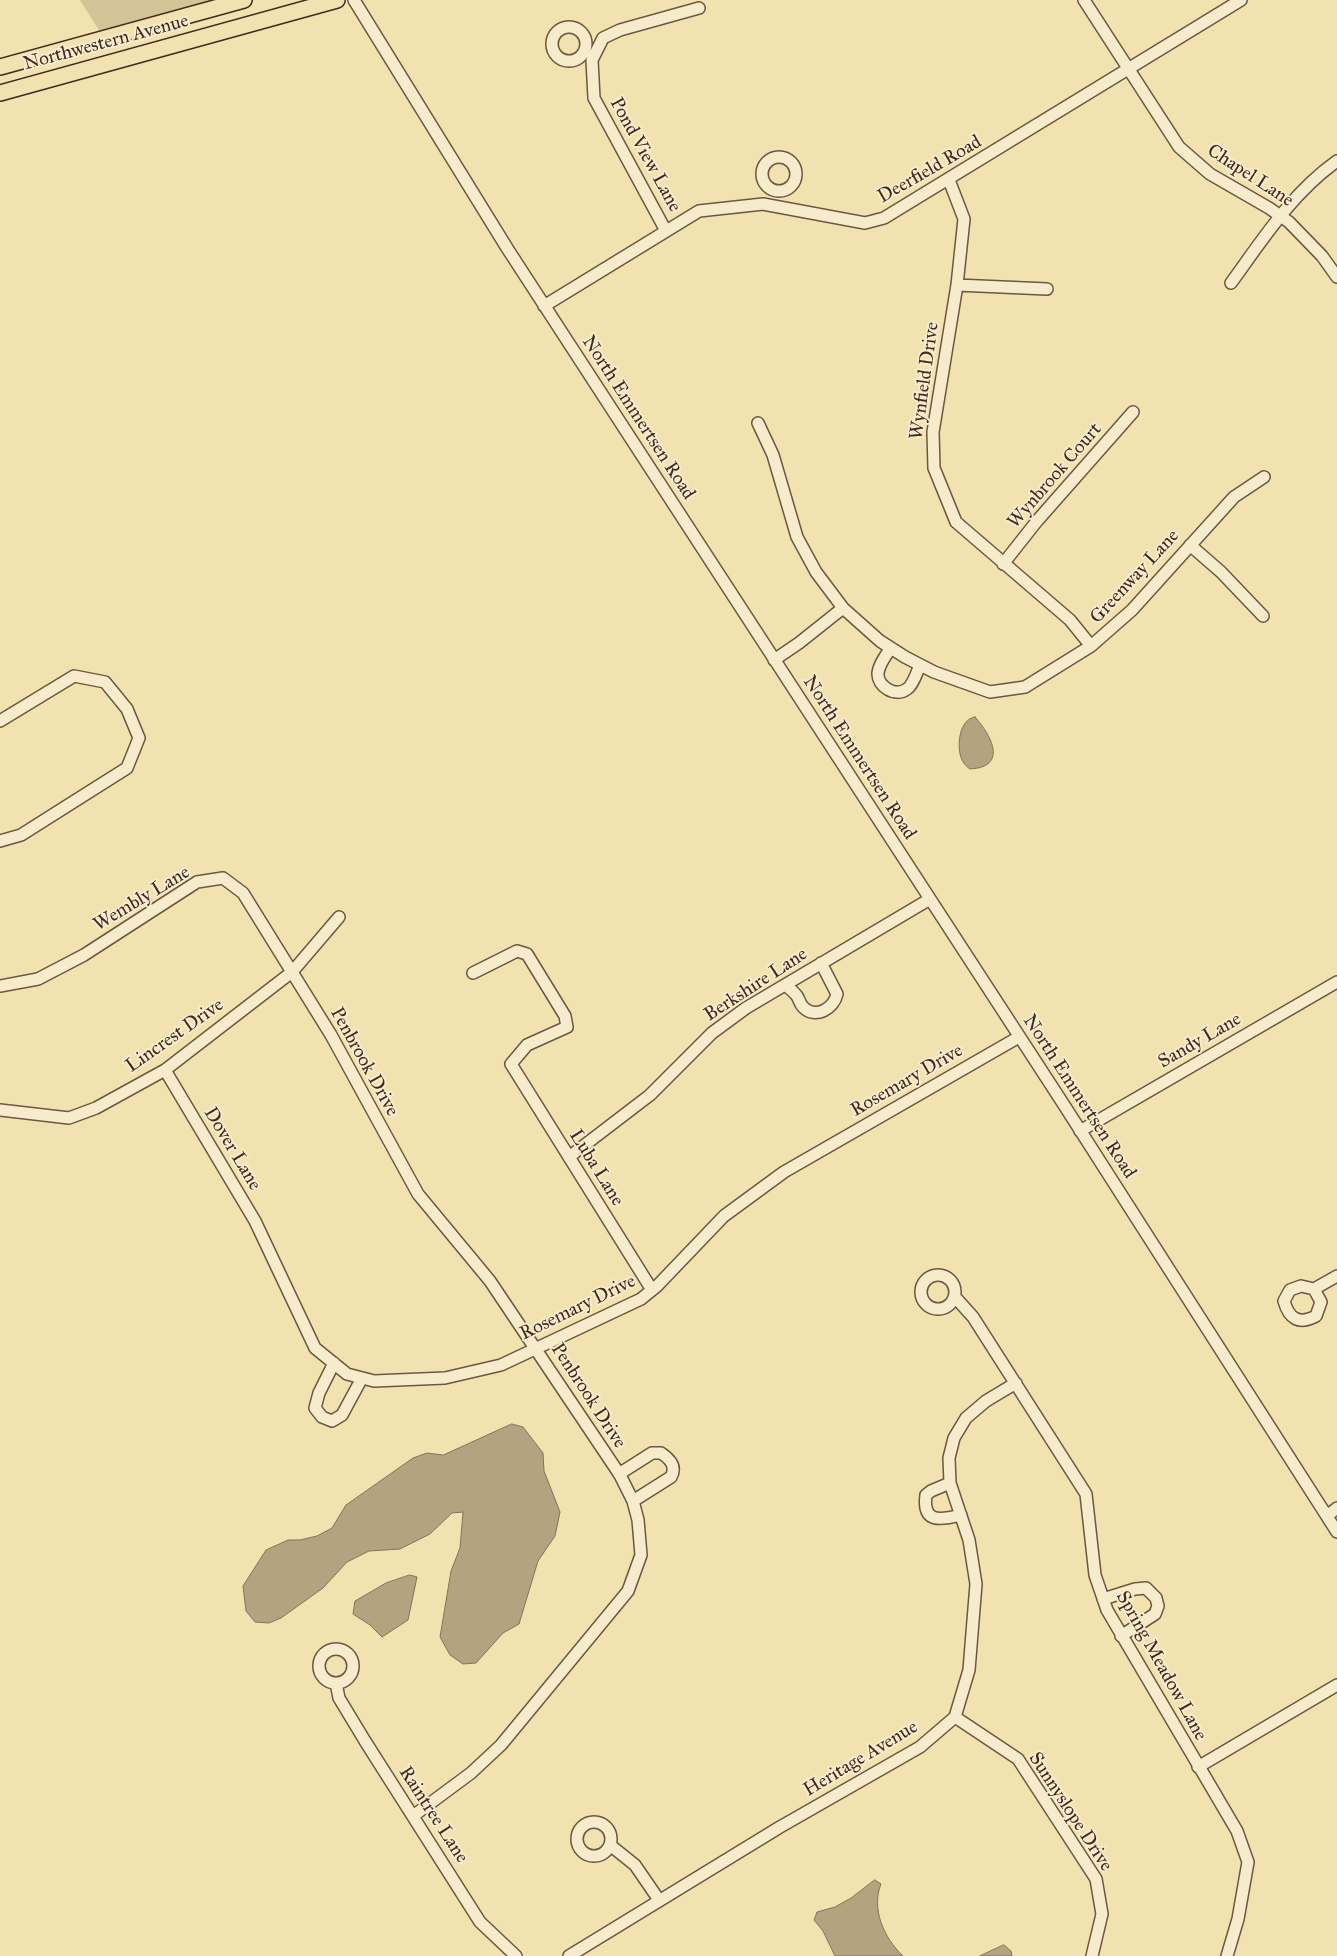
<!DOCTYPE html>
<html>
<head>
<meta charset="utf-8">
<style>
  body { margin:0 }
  canvas { display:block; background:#f1e2b0 }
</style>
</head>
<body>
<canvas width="1337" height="1956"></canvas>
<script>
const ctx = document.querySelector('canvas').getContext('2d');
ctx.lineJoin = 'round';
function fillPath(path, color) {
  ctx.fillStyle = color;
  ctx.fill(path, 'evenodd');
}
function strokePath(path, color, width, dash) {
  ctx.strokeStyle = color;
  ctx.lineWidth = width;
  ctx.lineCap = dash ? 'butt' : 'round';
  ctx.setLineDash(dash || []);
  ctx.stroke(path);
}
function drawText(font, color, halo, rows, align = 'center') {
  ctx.font = font + ' "IM FELL Great Primer",serif';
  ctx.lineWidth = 4;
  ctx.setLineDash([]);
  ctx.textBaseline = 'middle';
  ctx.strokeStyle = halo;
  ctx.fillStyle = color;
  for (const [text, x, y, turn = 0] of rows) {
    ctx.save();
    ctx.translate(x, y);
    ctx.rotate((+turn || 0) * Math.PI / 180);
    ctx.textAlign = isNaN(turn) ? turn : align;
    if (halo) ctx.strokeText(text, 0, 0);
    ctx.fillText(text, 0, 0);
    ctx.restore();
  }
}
fillPath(new Path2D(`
  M80 0H220L100 32Z`), '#d3c397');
const water = new Path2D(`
  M975 717C992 736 1008 767 970 769 967 767 964 764 962 760 956 747 959 719 975 717Z
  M512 1424 523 1427 543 1453 544 1471 560 1512 555 1536 538 1561 519 1624 503 1633 476 1663 463 1664 450 1655 440 1637 451 1571 460 1548 463 1512 452 1513 430 1534 400 1549 369 1551 347 1562 323 1588 281 1618 269 1623 255 1622 246 1611 243 1586 266 1550 288 1540H300L317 1536 332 1528 346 1505 413 1458 427 1453 443 1455Z
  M410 1575 417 1577 408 1620 382 1637 370 1625 353 1614 355 1601 386 1583Z
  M875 1880 881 1884C871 1909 884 1938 903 1956H835L823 1931 814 1920 817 1912 835 1907 851 1898Z
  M1004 1945 1011 1951 1012 1956H980Z`);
fillPath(water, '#b5a37f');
strokePath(water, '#867259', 1);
const minor = new Path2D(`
  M354 0 507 248 1064 1105 1337 1532
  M1084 0 1179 147 1210 174 1269 208 1289 222 1322 256 1337 277
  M552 44a17 17 0 1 1 34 0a17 17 0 1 1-34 0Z
  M762 174a17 17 0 1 1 34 0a17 17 0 1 1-34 0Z
  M949 180 964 219 957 285 933 432 934 468 956 522 1070 620 1091 646
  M666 231 594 98 592 60 603 38 620 30 699 8
  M1231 283C1263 239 1292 193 1337 161
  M957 285 1047 289
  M544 306 699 211 763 204 865 223 884 218 1241 0
  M758 423 773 455 797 537 816 572 843 608 880 641 905 657 934 672 990 692 1025 687 1091 646 1132 610 1234 497 1264 477
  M1190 545 1221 572 1263 616
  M1003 564 1037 521 1133 412
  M891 648C886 655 879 664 878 673 877 686 895 698 907 689 913 685 917 672 920 665
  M774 660 799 643 843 608
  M0 721 74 676 105 682 127 709 139 738 127 768 21 835 0 841
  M473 973 517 951 527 954 565 1016 567 1027 527 1045 511 1064 652 1290
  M785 985C789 988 794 992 797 996 799 999 800 1004 803 1007 816 1020 834 1008 837 994L821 963
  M0 986 38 979 84 955 197 882 223 878 243 893 331 1035 418 1194 490 1281 620 1475 633 1501 638 1520 641 1555 628 1591 501 1745 471 1773 413 1816
  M165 1070 255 1221 315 1348 347 1374 374 1381 445 1378 501 1365 641 1299 657 1286 724 1216 784 1172 1019 1037
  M0 1110 69 1118 96 1108 165 1070 292 972 339 917
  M1080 1131 1337 982
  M569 1157 650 1095 712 1033 746 1008 930 899
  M921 1292a17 17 0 1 1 34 0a17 17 0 1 1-34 0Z
  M1314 1289 1321 1302 1316 1316C1299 1325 1289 1319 1284 1301L1290 1290 1301 1286 1314 1289 1337 1276
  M955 1297 973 1317 1086 1494 1095 1575 1107 1610 1237 1831 1248 1862 1238 1919 1227 1956
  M334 1363 319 1393 315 1408 322 1417 332 1421 342 1415 362 1378
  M619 1474 652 1453H661C670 1459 677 1466 671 1477L633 1501
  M950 1483 931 1491 926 1495C922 1524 941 1520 961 1515
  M1327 1516 1337 1508
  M1103 1599 1135 1589 1146 1588 1156 1598 1158 1606 1155 1614 1121 1636
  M319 1666a17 17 0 1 1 34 0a17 17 0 1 1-34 0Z
  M336 1683 339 1698 365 1741 480 1922 516 1956
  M955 1717 1018 1759 1096 1879 1102 1914 1092 1956
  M1198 1767 1337 1685
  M577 1839a17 17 0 1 1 34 0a17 17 0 1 1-34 0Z
  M610 1845 635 1865 659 1900
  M569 1956 780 1827 920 1747 955 1717 969 1670 976 1584 969 1540 950 1483 949 1458 954 1438 966 1418 986 1401 1016 1383`);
const major = new Path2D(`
  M0 67 244 0
  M0 93 337 0`);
strokePath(minor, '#6c5743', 14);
strokePath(major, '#40291f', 18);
strokePath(minor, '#f6eccc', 11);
strokePath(major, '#f1e2b0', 15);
drawText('19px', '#40291f', '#f6eccc', [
  ["Northwestern Avenue",106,43,-15],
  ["Pond View Lane",645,155,61],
  ["Deerfield Road",930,170,-30],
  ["Chapel Lane",1250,176,33],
  ["Wynfield Drive",925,381,-82],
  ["North Emmertsen Road",638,418,57],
  ["Wynbrook Court",1055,476,-49],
  ["Greenway Lane",1135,577,-47],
  ["North Emmertsen Road",859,758,57],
  ["Wembly Lane",142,899,-31],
  ["Berkshire Lane",756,985,-33],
  ["Lincrest Drive",175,1036,-35],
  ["Sandy Lane",1200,1041,-30],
  ["Penbrook Drive",364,1062,61],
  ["Rosemary Drive",907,1081,-30],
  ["North Emmertsen Road",1079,1097,57],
  ["Dover Lane",232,1149,59],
  ["Luba Lane",596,1168,58],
  ["Rosemary Drive",578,1308,-26],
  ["Penbrook Drive",588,1396,57],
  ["Spring Meadow Lane",1161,1666,61],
  ["Heritage Avenue",861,1759,-31],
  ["Sunnyslope Drive",1070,1812,57],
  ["Raintree Lane",433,1815,57]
]);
</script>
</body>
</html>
